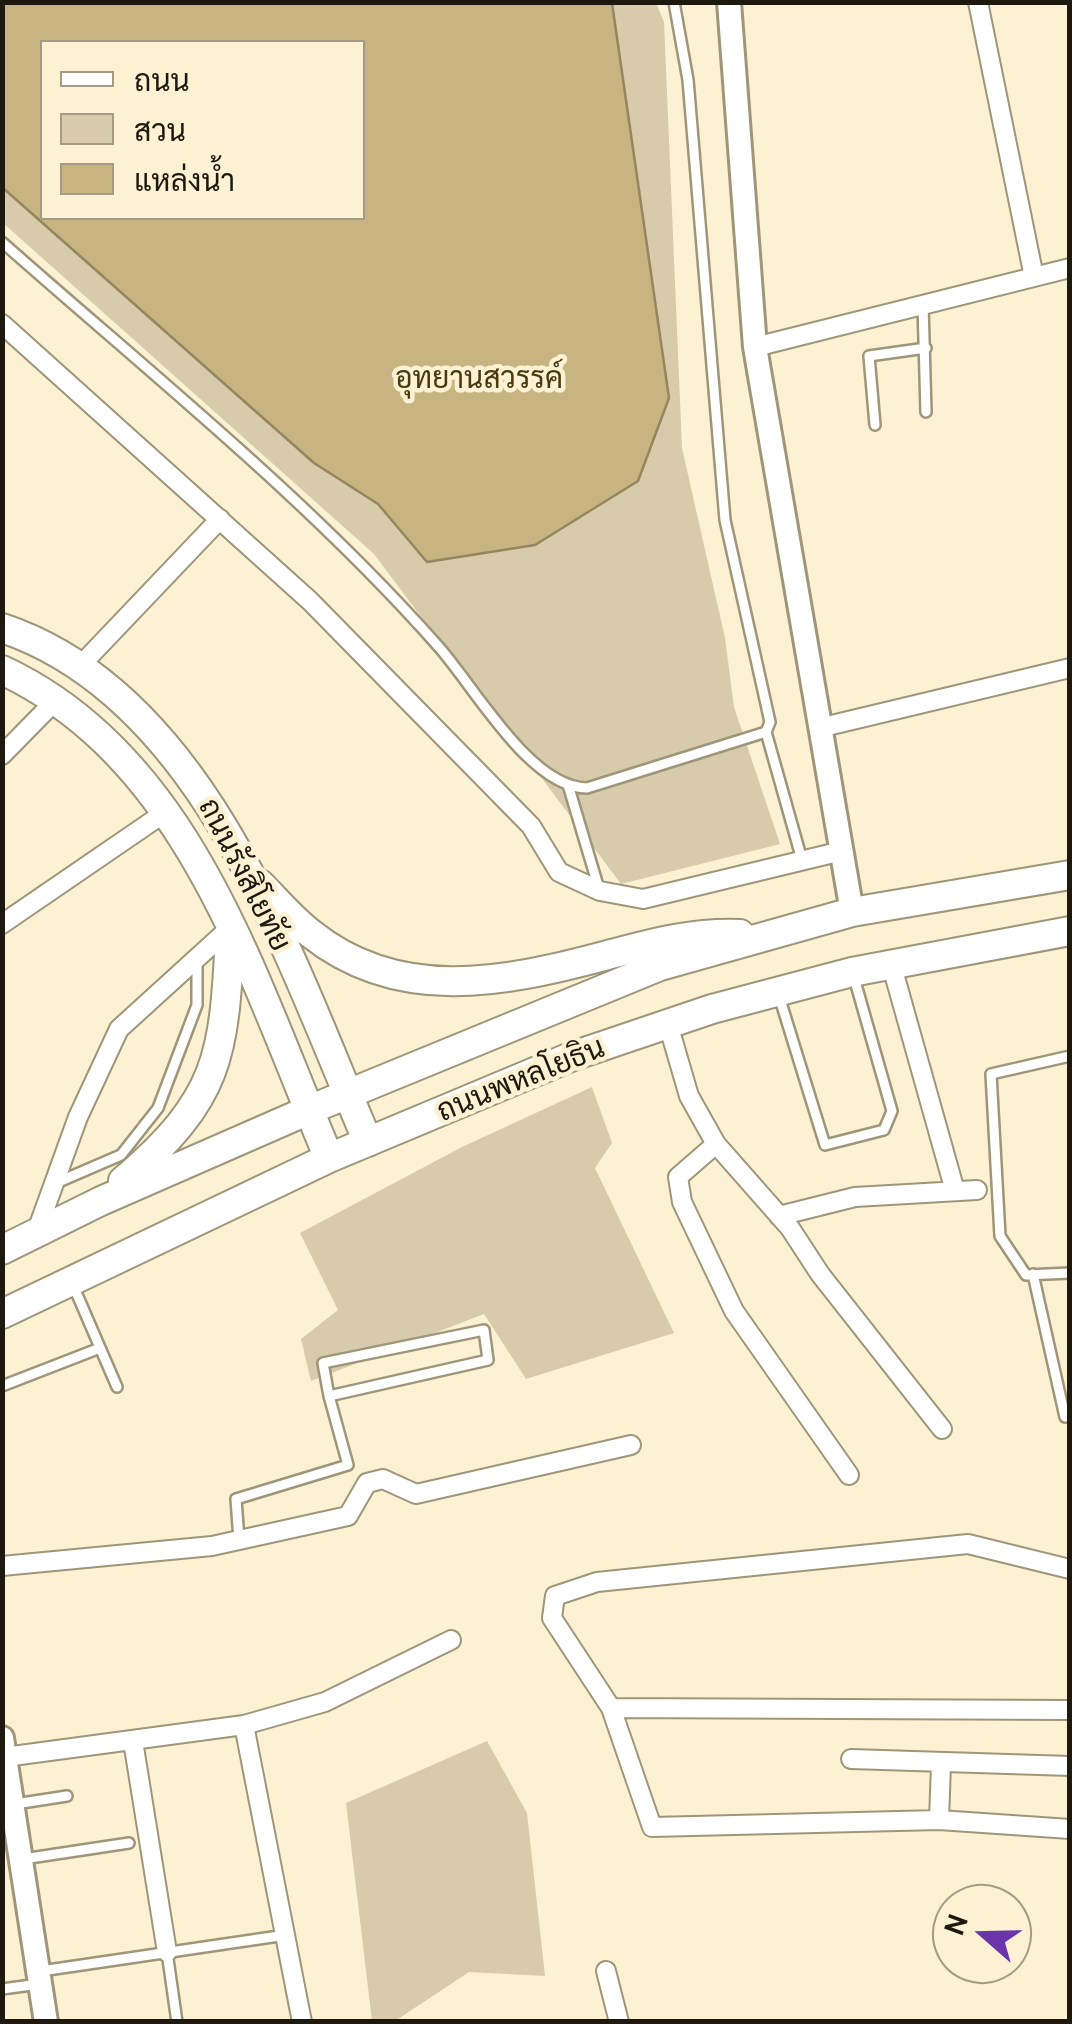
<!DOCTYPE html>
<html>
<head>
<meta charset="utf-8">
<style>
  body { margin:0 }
  #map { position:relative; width:1072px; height:2024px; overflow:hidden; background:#fcf1d3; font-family:Cabin,Sarabun,sans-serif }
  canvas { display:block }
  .frame { position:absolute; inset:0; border:5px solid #1d190e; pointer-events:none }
  .legend { position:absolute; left:40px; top:40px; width:325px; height:180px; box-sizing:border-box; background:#fcf1d3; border:2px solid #a39b84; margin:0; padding:12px 18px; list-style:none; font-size:30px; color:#1d190e }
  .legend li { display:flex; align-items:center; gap:20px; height:50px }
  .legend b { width:50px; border:2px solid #a39b84 }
  .north { position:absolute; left:932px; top:1884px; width:100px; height:100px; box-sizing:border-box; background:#fcf1d3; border:2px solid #a39b84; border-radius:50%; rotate:290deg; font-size:28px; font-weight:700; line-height:40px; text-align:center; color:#1d190e }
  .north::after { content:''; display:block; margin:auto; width:35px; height:45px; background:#6a34ab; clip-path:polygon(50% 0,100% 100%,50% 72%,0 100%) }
</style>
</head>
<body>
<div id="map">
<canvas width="1072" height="2024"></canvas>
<div class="frame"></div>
<ul class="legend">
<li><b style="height:12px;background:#fff"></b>ถนน</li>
<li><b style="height:28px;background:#d7cbab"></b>สวน</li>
<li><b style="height:28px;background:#c7b480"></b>แหล่งน้ำ</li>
</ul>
<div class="north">N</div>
</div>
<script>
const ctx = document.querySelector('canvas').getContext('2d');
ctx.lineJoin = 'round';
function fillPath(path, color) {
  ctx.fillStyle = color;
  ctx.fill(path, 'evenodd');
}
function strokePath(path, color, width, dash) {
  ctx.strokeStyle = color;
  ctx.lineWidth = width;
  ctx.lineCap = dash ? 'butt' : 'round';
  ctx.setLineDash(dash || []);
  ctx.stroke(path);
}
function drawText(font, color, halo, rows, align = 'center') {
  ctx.font = font + ' Cabin,Sarabun,sans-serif';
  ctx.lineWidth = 9;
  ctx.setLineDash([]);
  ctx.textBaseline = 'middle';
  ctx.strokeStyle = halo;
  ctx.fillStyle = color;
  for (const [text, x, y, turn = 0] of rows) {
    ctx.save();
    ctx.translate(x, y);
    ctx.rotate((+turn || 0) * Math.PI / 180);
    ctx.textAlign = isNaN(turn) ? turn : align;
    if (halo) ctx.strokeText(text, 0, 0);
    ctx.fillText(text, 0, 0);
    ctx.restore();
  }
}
fillPath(new Path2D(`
  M3 3H656L664 22 682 448 725 638 734 707 780 844 621 884 374 554 3 223ZM42 42H362V218H42Z
  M592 1087 612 1143 595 1168 674 1333 526 1379 484 1314 311 1381 301 1339 338 1310 300 1233 462 1147Z
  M487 1741 527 1813 545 1976 469 1972 395 2021H372L346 1803Z`), '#d7cbab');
const water = new Path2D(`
  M2 3H612L669 398 638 481 535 545 427 562 378 504 314 463 3 188ZM42 42H362V218H42Z`);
fillPath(water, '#c7b480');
strokePath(water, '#94865e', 2.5);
const lane = new Path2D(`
  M674 2 688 80 725 520 770 722 766 732 802 860
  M2 242C150 373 307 498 438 646 474 686 530 788 587 788L766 732
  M923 305 926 412
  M875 425 869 356 926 348
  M569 788 599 889
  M779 996 825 1145 884 1130 892 1111 853 974
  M1070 1056 991 1074 1000 1236 1026 1275 1070 1273
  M56 1183 121 1155 158 1108 197 1005V961
  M1033 1274 1065 1417 1070 1413
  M73 1285 117 1387
  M2 1386 100 1348
  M239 1540 236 1499 348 1465 329 1396 488 1360 484 1330 323 1363 329 1396
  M15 1804 67 1796
  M23 1859 129 1843
  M167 1952 177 2022
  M41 1971 286 1935
  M2 1989 39 1984`);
const street = new Path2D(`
  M978 2 1034 277
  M2 324 310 601 531 826 559 872 600 891 643 899 842 851
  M755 347 1070 268
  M80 666 220 519
  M819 728 1070 668
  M2 755 57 699
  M2 924 167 811
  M891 963 955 1191
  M668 1024 689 1096 716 1144 790 1228 820 1274 942 1429
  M716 1144 678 1177 682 1202 734 1311 849 1475
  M779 1216 855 1197 977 1190
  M35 1236 78 1117 119 1029 230 928
  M2 1566 212 1546 348 1516 367 1483 383 1479 416 1494 631 1445
  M1070 1569 968 1544 597 1582 555 1596 552 1618 611 1708 652 1827 939 1820 1070 1829
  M611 1708 1070 1710
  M244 1725 302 2022
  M133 1741 167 1952
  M5 1757 244 1725 325 1702 451 1640
  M851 1759 1070 1766
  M939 1820 941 1765
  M606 1971 619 2022`);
const secondary = new Path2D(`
  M729 2 755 347 852 912
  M2 1738 46 2022`);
const primary = new Path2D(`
  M2 628C206 696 291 963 368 1142
  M2 670C191 758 253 981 329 1158
  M260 884C276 900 292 919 310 933 398 1004 503 983 604 956 650 944 691 932 740 934
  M123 1181C220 1098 224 1057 230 935
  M2 1250 101 1201 309 1110 660 966 852 912 1070 875
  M2 1314 329 1158 573 1056 712 1009 852 972 1070 931`);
strokePath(lane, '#9f9579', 14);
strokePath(street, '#9f9579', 22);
strokePath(secondary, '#9f9579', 28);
strokePath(primary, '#9f9579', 32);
strokePath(lane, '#fff', 9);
strokePath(street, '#fff', 18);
strokePath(secondary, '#fff', 22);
strokePath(primary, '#fff', 28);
drawText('30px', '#493a10', '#fcf1d3', [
  ["อุทยานสวรรค์",479,379]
]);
drawText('30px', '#1d190e', '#fcf1d3', [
  ["ถนนรังสิโยทัย",244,875,63],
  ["ถนนพหลโยธิน",521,1080,-22]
]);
</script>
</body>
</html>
